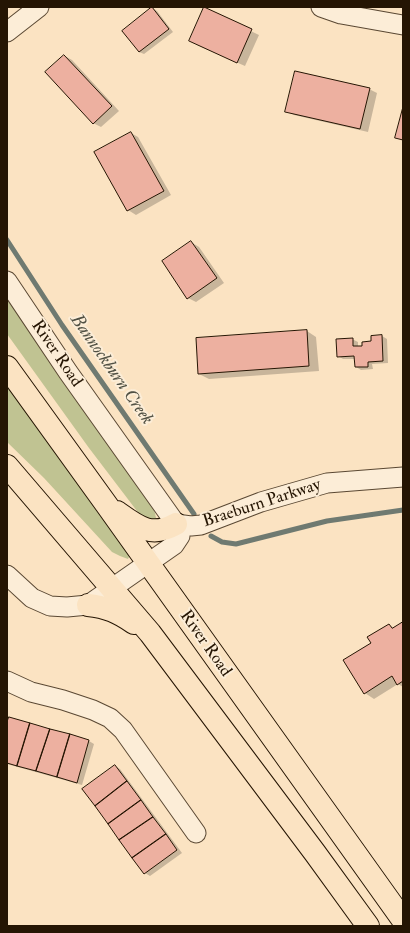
<!DOCTYPE html>
<html>
<head>
<meta charset="utf-8">
<style>
  body { margin:0 }
  #map { position:relative; width:410px; height:933px; overflow:hidden; background:#fbe3c2; font-family:"IM FELL Double Pica",serif }
  canvas { display:block }
  .frame { position:absolute; inset:0; border:8px solid #251503; pointer-events:none }
</style>
</head>
<body>
<div id="map">
<canvas width="410" height="933"></canvas>
<div class="frame"></div>
</div>
<script>
const ctx = document.querySelector('canvas').getContext('2d');
ctx.lineJoin = 'round';
function fillPath(path, color) {
  ctx.fillStyle = color;
  ctx.fill(path, 'evenodd');
}
function strokePath(path, color, width, dash) {
  ctx.strokeStyle = color;
  ctx.lineWidth = width;
  ctx.lineCap = dash ? 'butt' : 'round';
  ctx.setLineDash(dash || []);
  ctx.stroke(path);
}
function drawText(font, color, halo, rows, align = 'center') {
  ctx.font = font + ' "IM FELL Double Pica",serif';
  ctx.lineWidth = 4;
  ctx.setLineDash([]);
  ctx.textBaseline = 'middle';
  ctx.strokeStyle = halo;
  ctx.fillStyle = color;
  for (const [text, x, y, turn = 0] of rows) {
    ctx.save();
    ctx.translate(x, y);
    ctx.rotate((+turn || 0) * Math.PI / 180);
    ctx.textAlign = isNaN(turn) ? turn : align;
    if (halo) ctx.strokeText(text, 0, 0);
    ctx.fillText(text, 0, 0);
    ctx.restore();
  }
}
fillPath(new Path2D(`
  M7 292 152 506 155 513 156 518 153 521 140 515 89 448 7 334Z
  M7 386 122 546 129 556V557L128 559 120 556 112 552 44 478 7 442Z`), '#c0c392');
fillPath(new Path2D(`
  M152 8 157 11 173 32 144 54 139 52Z
  M205 9 259 35 245 66 197 45Z
  M65 56 72 60 119 111 101 127 93 123Z
  M369 89 377 93 368 132 294 115 286 111Z
  M131 133 138 137 171 195 136 215 128 210Z
  M191 242 199 247 224 283 196 302 188 298Z
  M307 331 316 337 319 371 209 379 199 374Z
  M382 336 387 339 388 363 372 364 373 369 361 370 356 367 355 359H343L338 356 352 339 358 342V347H363Z
  M403 623V687L398 684 374 699 365 693 372 643 389 625 394 628Z
  M7 717 89 741 94 744 82 785 7 764Z
  M115 766 120 769 182 853 150 876 145 873Z`), '#0003');
strokePath(new Path2D(`
  M7 240 62 325 194 514
  M211 536 222 542 236 544 327 521 403 510`), '#6f7a71', 5);
const building = new Path2D(`
  M152 7 169 29 139 52 122 31Z
  M204 7 252 29 237 63 189 41Z
  M64 55 112 106 93 124 45 72Z
  M295 71 370 88 360 129 285 112Z
  M403 107V140L395 138Z
  M131 132 164 191 127 211 94 152Z
  M191 241 217 278 187 299 162 261Z
  M307 330 309 366 198 374 196 338Z
  M382 335 383 361 368 362V367H355L354 356 337 357 336 339 353 338V346H362V342L371 341V336Z
  M403 622V681L397 685 392 676 364 694 343 660 371 643 367 637 389 624 392 628Z
  M9 717 30 723 17 766 7 763V722Z
  M30 723 50 729 36 771 17 766Z
  M50 729 70 734 57 777 36 771Z
  M70 734 89 740 77 783 57 777Z
  M115 765 127 781 95 806 82 789Z
  M127 781 141 800 108 824 95 806Z
  M141 800 153 817 119 840 108 824Z
  M153 817 166 834 132 858 119 840Z
  M166 834 177 850 144 874 132 858Z`);
fillPath(building, '#edb0a0');
strokePath(building, '#251503', 1);
const minor = new Path2D(`
  M321 7 341 14 403 25
  M7 32 39 7
  M7 281 68 372 176 524 179 530 180 536 174 545 88 605 67 607 50 606 32 598 7 575
  M176 524 191 526 201 525 261 502 327 483 403 477
  M7 681 31 692 63 700 93 710 110 718 123 730 196 833`);
const major = new Path2D(`
  M7 367 106 504 403 920
  M7 466 150 633 315 853 368 926
  M117 512C138 527 151 538 176 524
  M88 605C107 607 118 612 134 623`);
strokePath(minor, '#5a4833', 21);
strokePath(major, '#251503', 24);
strokePath(minor, '#fcedd7', 19);
strokePath(major, '#fbe3c2', 22);
drawText('17px', '#251503', '#fcedd7', [
  ["River Road",56,354,56],
  ["Braeburn Parkway",262,504,-18],
  ["River Road",205,644,55]
]);
drawText('italic 18px', '#505043', '#fcedd7', [
  ["Bannockburn Creek",111,370,55]
]);
</script>
</body>
</html>
